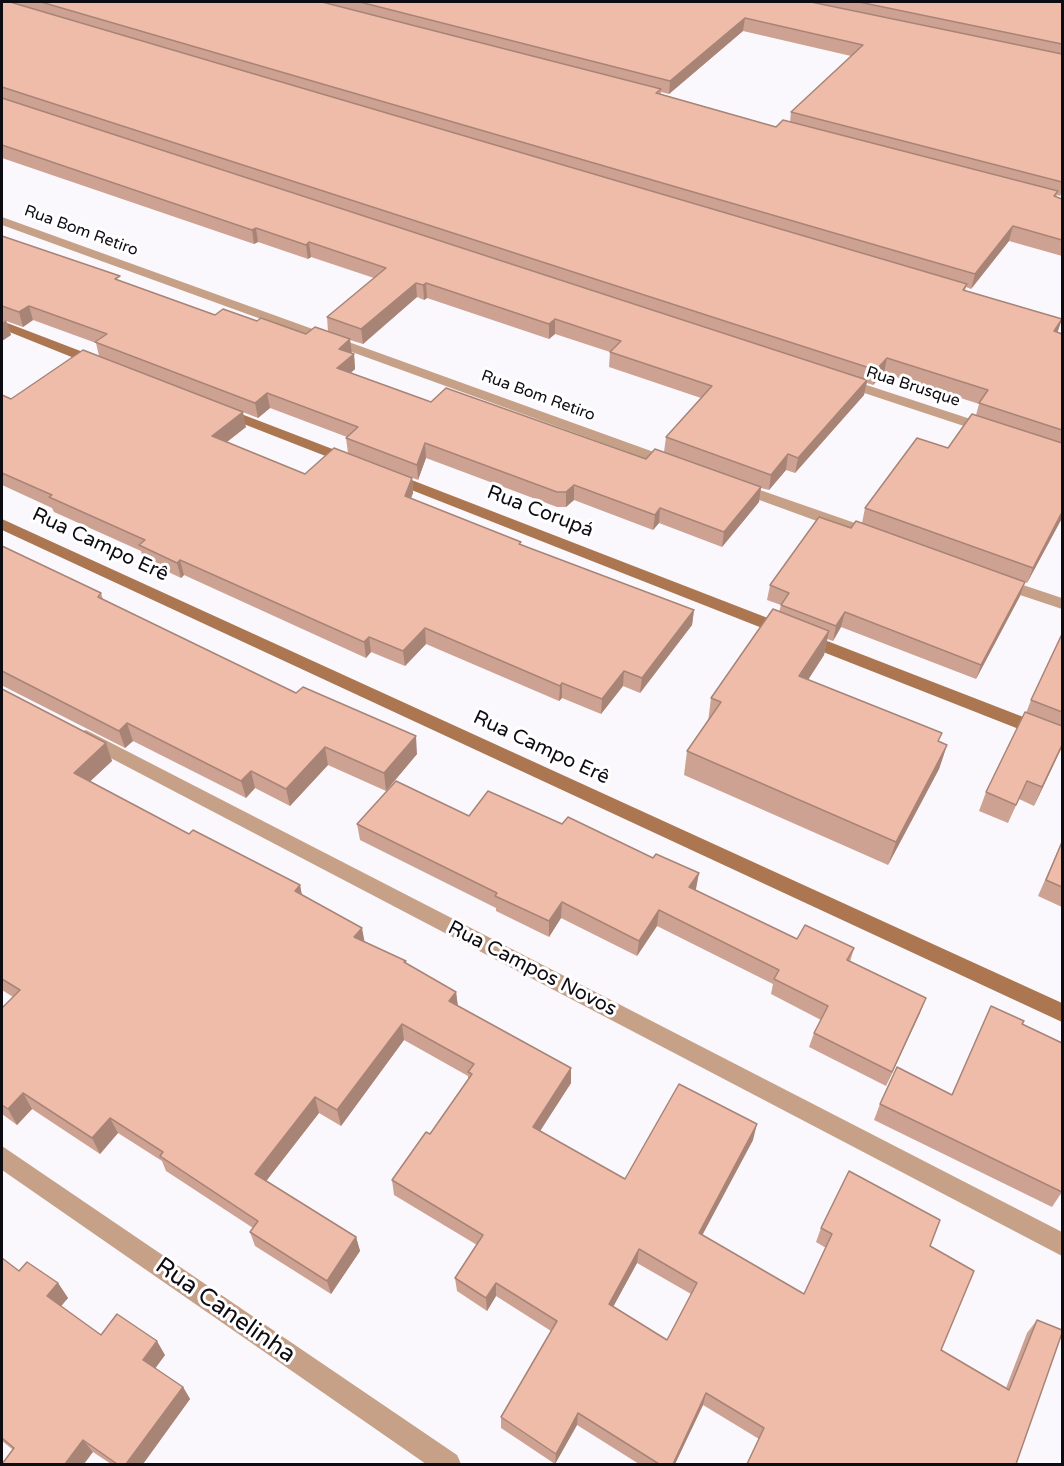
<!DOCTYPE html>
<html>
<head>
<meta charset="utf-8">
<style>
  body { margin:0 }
  #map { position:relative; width:1064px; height:1466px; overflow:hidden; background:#faf8fd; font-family:"Varela Round",sans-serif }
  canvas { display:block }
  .frame { position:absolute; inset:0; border:3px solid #0e0c13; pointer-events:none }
</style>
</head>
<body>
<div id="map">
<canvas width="1064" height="1466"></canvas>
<div class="frame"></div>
</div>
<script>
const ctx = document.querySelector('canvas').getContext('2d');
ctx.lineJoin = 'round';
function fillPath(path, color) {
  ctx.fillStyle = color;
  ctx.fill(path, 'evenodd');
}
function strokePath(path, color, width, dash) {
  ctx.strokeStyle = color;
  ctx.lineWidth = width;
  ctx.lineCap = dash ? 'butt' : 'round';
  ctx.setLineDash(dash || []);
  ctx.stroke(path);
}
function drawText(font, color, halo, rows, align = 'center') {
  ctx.font = font + ' "Varela Round",sans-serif';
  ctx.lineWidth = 6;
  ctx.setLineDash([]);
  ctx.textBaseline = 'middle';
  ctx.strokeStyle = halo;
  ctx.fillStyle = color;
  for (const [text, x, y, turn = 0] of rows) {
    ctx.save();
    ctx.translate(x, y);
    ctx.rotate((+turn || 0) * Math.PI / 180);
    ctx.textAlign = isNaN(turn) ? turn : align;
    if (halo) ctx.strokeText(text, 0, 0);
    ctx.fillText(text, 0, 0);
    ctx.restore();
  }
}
fillPath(new Path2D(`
  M2 217 676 460 678 463 671 468 666 466 2 225Z
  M842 377 995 427 997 430 990 434 985 433 837 384 835 381Z
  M737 482 878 531 880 535 872 540 866 539 732 490 729 487 732 484Z
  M999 577 1062 598V609L993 586 991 582 993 578Z
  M86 730 1062 1232V1256L80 742 77 737 80 732Z
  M2 1146 457 1455 461 1464H426L2 1170Z`), '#c6a188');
fillPath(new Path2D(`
  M2 321 104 360 106 363 99 367 94 366 2 329Z
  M223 407 356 458 358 461 356 464H346L218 414 216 411Z
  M391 472 1062 732V746L386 480 383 477 386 474Z
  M2 519 1062 1003V1022L2 530Z`), '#ab7650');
fillPath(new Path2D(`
  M2 2H1062V192L1060 196 1057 195 1056 197 1062 199V256L1009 241 971 289 966 287 965 291 1062 334V521L1061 520 1027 583 1025 582 1020 596 976 679 841 627 833 641 827 639 824 655 808 680 947 745 939 769 888 865 684 775 687 751 708 722 711 698 779 612 781 605 767 600 770 585 851 528 862 523 865 508 948 448 976 415 979 404 884 373 873 385 867 383 864 395 795 473 786 470 769 490 761 488 759 502 722 547 659 523 653 530 574 500 566 507H557L426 458 418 480 348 453 346 438 347 437 270 408 258 418 99 356 96 343 33 320 23 327 6 321 11 335 2 341V231L3 236 121 281 215 315 257 321 306 334 328 332 327 317 374 278 311 257 308 259 258 242 254 244 2 158ZM743 31 851 56 791 112 790 122 776 127 661 94V92L669 94ZM417 297 424 300 427 298 549 339 555 334 610 352 609 367 701 398 666 437 664 452 646 459 431 402 351 373 355 369 354 354H351L350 340 363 344Z
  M2 395 11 399 246 427 227 442 305 474 412 478 413 493 411 498 521 545 694 610 692 625 640 693 623 686 601 714 562 698 559 701 426 644 405 666 371 652 366 658 184 575 181 578 143 560 141 551 54 512 52 508 2 485Z
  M2 546 101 593 103 599 417 754 386 791 328 765 290 806 255 788 246 798 133 741 125 748 3 686 2 687Z
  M1062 634V747L1034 806 1019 799 1008 823 979 811 986 792 1026 713 1031 700Z
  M2 689 106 743 112 761 90 781 189 834 300 885 302 895 364 941 406 961V964L456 992 458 1006 571 1083 540 1131 625 1179 753 1140 702 1235 804 1294 826 1248 816 1242 821 1228 930 1246 941 1350 1006 1388 1027 1333 1037 1320 1016 1464 759 1439 703 1405 675 1464H639L577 1425 555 1464 501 1428V1417L551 1331 496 1296 487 1311 457 1291 455 1278 477 1245 394 1195 392 1180 430 1134 468 1079V1076L404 1040 341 1126 319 1113 266 1181 356 1237 360 1251 331 1294 255 1246 250 1232 253 1228 166 1171 162 1161 118 1133 100 1154 32 1109 17 1125 2 1114V1008L13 997 2 990ZM637 1263 691 1294 667 1340 613 1307Z
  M469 816 562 824 653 858 699 873 695 890 797 939 854 948 850 962 920 1013 886 1086 809 1047 814 1033 821 1020 771 994 773 984 657 926 637 956 561 918 549 937 496 911V908L360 840 357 824Z
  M1062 841V907L1038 896Z
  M991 1006 1022 1024 1062 1192 1052 1207 874 1120 880 1104 952 1094Z
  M2 1258 19 1271 58 1283 68 1298 61 1306 101 1335 165 1355 155 1368 183 1387 190 1399 143 1464H111L93 1452 12 1449 2 1441Z`), '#cea292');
fillPath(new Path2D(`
  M745 18 743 31 669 94 670 81Z
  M1013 226 1009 241 971 289 975 274Z
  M256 228 258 242 254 244 252 230Z
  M309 242 311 257 308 259 306 245Z
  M416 283 417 297 363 344 361 329Z
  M426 283 427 298 424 300 423 285Z
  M29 306 33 320 23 327 19 312Z
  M555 319V334L549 339V324Z
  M1062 319 1057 334 1054 331Z
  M6 320 11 335 2 341V323Z
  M350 339 352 354 339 349Z
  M354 354 355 369 339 382 337 368Z
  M887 358 884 373 873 385 876 370Z
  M867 380 864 395 795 473 798 458Z
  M267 393 270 408 258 418 255 403Z
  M243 412 246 427 215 451 212 436Z
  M425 443 426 458 418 480 417 465Z
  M788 454 786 470 769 490 771 475Z
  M412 478 413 493 406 511 405 496Z
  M574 485V500L566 507V492Z
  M761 487 759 502 722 547 724 532Z
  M660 508 659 523 653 530 655 515Z
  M1062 512 1061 520 1027 583 1033 568Z
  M180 560 184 575 181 578 177 563Z
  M1025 582 1020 596 976 679 981 665Z
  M694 610 692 625 640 693 642 678Z
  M845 612 841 627 833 641 836 626Z
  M425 628 426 644 405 666 403 651Z
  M829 631 824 655 795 700 799 676Z
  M369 637 371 652 366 658 364 642Z
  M624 671 623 686 601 714 602 699Z
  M562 683V698L559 701 560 686Z
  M127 723 133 741 125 748 119 731Z
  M416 736 417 754 386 791 384 773Z
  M106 743 112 761 81 790 74 773Z
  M947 745 939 769 888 865 896 842Z
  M1062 745V747L1034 806 1042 787Z
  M325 747 328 765 290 806 286 789Z
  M251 771 255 788 246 798 241 781Z
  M699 873 696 889 687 903 689 887Z
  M300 885 303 902 295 891Z
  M562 902 561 918 549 937V921Z
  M659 910 657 926 637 956 639 941Z
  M362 928 365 944 354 937Z
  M456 992 458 1008 449 1001Z
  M926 998 920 1013 886 1086 892 1072Z
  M402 1024 404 1040 341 1126 337 1110Z
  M571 1068V1083L533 1142V1127Z
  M23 1093 32 1109 17 1125 8 1109Z
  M315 1097 319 1113 260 1189 255 1174Z
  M110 1118 118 1133 100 1154 92 1138Z
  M757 1124 753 1140 696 1247 699 1233Z
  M356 1237 360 1251 331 1294 327 1281Z
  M639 1249 637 1263 607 1318 609 1304Z
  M58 1283 68 1298 57 1311 47 1296Z
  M496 1283V1296L487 1311 486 1298Z
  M157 1341 165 1355 152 1373 143 1360Z
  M183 1387 190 1399 143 1464H126Z
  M706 1393 703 1405 675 1464H673Z
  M578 1413 577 1425 555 1464 556 1454Z
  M83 1440 93 1452 84 1464H65Z`), '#a88477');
const building = new Path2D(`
  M2 2H10L967 284 963 290 1062 319 1054 331 1062 334V430L979 403 988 390 887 358 876 370 2 87Z
  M41 2H322L661 89 656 93 776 127 783 120 1058 191 1054 196 1062 199V240L1013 226 975 274Z
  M360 2H811L1062 54V182L791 112 863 45 745 18 670 81Z
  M859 2H1062V44Z
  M2 98 867 380 798 458 788 454 771 475 666 437 712 386 610 352 621 341 555 319 549 324 426 283 423 285 416 283 361 329 327 317 386 268 309 242 306 245 256 228 252 230 2 145Z
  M2 236 120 276 115 279 215 315 223 309 257 321 261 318 306 334 315 327 350 339 339 349 354 354 337 368 431 402 446 388 646 459 655 449 761 487 724 532 660 508 655 515 574 485 566 492H557L425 443 417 465 346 438 358 427 267 393 255 403 95 342 107 334 29 306 19 312 2 306Z
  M83 350 243 412 212 436 305 474 334 448 412 478 405 496 521 542 519 544 694 610 642 678 624 671 602 699 562 683 560 686 425 628 403 651 369 637 364 642 180 560 177 563 139 545 145 540 49 497 52 495 2 473V395L11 399Z
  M972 414 1062 443V512L1033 568 865 508 917 438 948 448Z
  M819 517 851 528 856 521 1025 582 981 665 845 612 836 626 781 605 789 593 770 585Z
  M2 546 101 593 98 597 296 693 303 687 416 736 384 773 325 747 286 789 251 771 241 781 127 723 119 731 2 671Z
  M773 609 829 631 799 676 942 733 938 741 947 745 896 842 687 751 721 702 711 698Z
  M1062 634V712L1031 700Z
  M2 689 106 743 74 773 189 834 193 830 300 885 295 891 362 928 354 937 406 961 404 962 456 992 449 1001 571 1068 533 1127 625 1179 679 1084 757 1124 699 1233 804 1294 832 1234 821 1228 849 1171 940 1220 930 1246 974 1271 941 1350 1009 1390 1037 1320 1062 1330V1333L1016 1464H747L764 1428 706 1393 673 1464H659L578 1413 556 1454 501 1417 557 1321 496 1283 486 1298 455 1278 483 1235 392 1180 426 1132 430 1134 472 1074 468 1072 474 1064 402 1024 337 1110 315 1097 255 1174 356 1237 327 1281 250 1232 258 1221 160 1156 163 1152 110 1118 92 1138 23 1093 8 1109 2 1105V1008L20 990 2 979ZM639 1249 697 1283 667 1340 609 1304Z
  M1025 712 1062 726V745L1042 787 1027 781 1016 805 986 792Z
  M396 781 469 816 488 791 562 824 568 817 653 858 656 854 699 873 689 887 797 939 805 925 854 948 847 960 926 998 892 1072 814 1033 828 1006 774 979 779 970 659 910 639 941 562 902 549 921 495 896 497 893 357 824Z
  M1062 842V887L1046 880Z
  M991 1006 1024 1021 1022 1024 1062 1043V1192L880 1104 897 1067 952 1095Z
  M2 1258 19 1271 27 1262 58 1283 47 1296 101 1335 117 1314 157 1341 143 1360 183 1387 126 1464H117L83 1440 65 1464H2L14 1448 2 1438Z`);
fillPath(building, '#f0bcaa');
strokePath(building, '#a88477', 1.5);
drawText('16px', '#0e0c13', '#fff', [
  ["Rua Bom Retiro",81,231,20],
  ["Rua Brusque",913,387,18],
  ["Rua Bom Retiro",538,396,20]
]);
drawText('20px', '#0e0c13', '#fff', [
  ["Rua Corupá",540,512,21],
  ["Rua Campo Erê",100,545,25],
  ["Rua Campo Erê",541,748,25],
  ["Rua Campos Novos",532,969,27]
]);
drawText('24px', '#0e0c13', '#fff', [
  ["Rua Canelinha",225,1311,35]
]);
</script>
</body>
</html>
